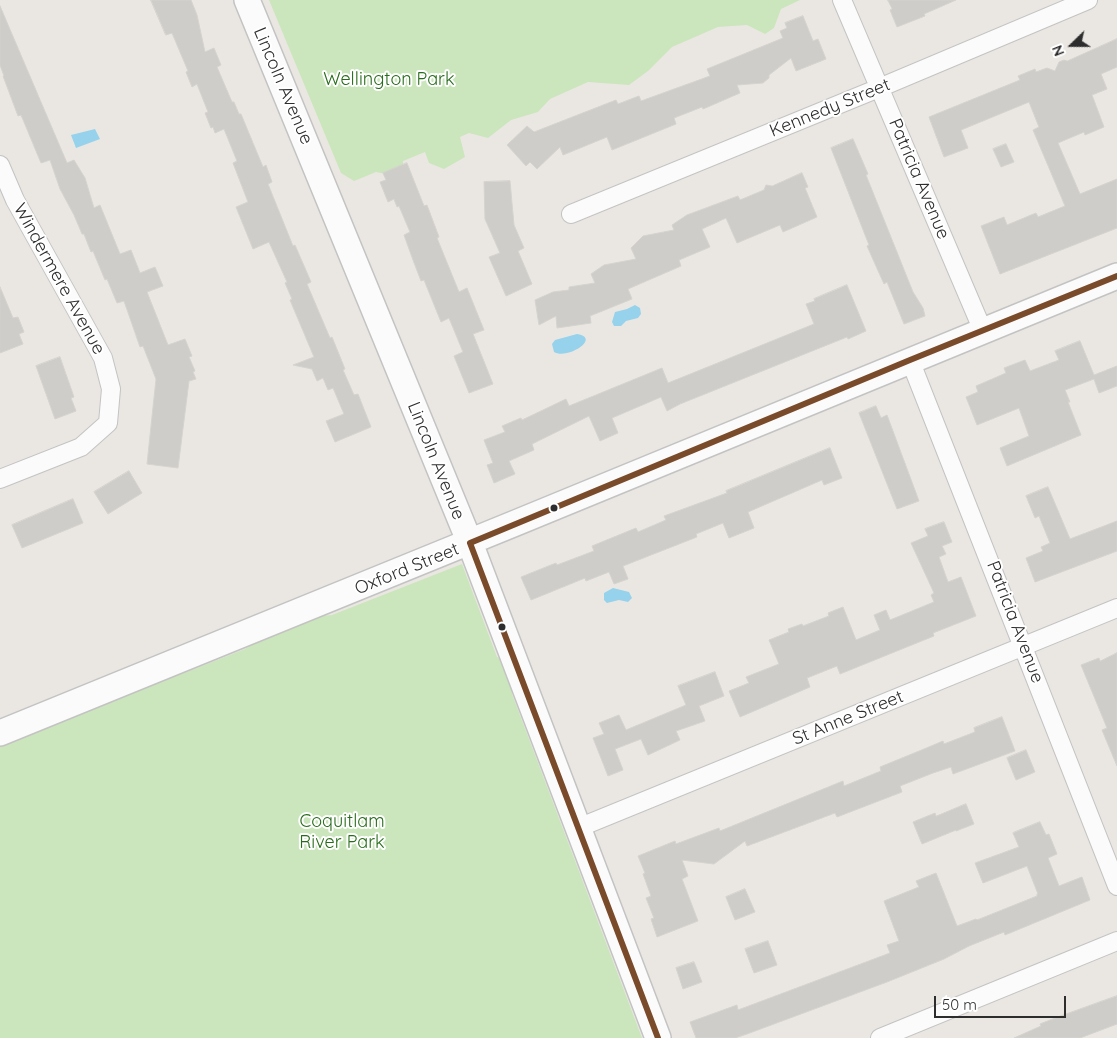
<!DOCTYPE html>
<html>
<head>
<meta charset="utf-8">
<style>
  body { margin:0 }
  #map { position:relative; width:1117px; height:1038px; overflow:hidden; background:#eae7e2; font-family:Quicksand,sans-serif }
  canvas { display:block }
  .north { position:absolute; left:1047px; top:20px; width:50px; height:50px; -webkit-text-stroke:4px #fff; paint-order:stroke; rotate:248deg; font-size:14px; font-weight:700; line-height:20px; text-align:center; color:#2d2d2d }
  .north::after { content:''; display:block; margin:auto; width:18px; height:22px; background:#2d2d2d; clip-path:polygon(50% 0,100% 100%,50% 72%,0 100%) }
  .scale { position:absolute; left:934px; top:996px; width:132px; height:22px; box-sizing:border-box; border:2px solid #2d2d2d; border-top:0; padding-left:6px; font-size:15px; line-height:18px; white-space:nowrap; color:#2d2d2d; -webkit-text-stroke:4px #fff; paint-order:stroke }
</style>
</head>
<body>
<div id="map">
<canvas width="1117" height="1038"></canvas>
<div class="north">N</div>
<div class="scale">50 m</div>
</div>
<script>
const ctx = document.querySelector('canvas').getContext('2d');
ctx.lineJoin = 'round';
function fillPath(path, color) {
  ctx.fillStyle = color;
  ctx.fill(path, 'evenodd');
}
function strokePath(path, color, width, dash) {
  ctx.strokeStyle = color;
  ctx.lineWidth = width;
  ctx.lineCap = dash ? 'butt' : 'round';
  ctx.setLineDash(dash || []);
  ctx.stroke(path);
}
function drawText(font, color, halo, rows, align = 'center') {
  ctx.font = font + ' Quicksand,sans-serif';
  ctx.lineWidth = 4;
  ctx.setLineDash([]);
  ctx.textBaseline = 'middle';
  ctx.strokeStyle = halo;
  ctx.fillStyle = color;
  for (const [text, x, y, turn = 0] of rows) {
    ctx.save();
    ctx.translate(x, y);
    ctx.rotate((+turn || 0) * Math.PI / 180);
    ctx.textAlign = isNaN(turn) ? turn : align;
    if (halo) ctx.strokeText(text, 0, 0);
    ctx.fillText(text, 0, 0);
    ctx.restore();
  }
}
fillPath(new Path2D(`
  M269 0H800L781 9 774 28 765 34 747 25 718 27 672 47 648 71 629 85 588 82 550 99 538 112 511 120 488 138 469 133 460 137 465 157 444 169 429 163 425 152 403 161V168L391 175 376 172 354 181 341 173Z
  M462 564 497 657 508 662 514 681 512 694 642 1038H0V745L155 684C166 672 168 669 184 673L245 649 277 629 306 617 332 615Z`), '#cbe6bc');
fillPath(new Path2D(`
  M95 129 100 139 76 148 71 135Z
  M635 305 640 308 641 314 638 318 626 321 621 326H614L612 322 615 312 627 309Z
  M577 334C602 338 567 360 554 352L552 344 555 340Z
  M613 588 629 592 632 598 628 602 619 600 607 603 604 600V593Z`), '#96d2ec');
const building = new Path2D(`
  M151 0H191L197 15 205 52 214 48 221 65 217 67 232 102H234L239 114H241L263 167 266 165 272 182 268 184 293 246 295 245 311 282 307 284 330 338 332 337 345 369 343 370 354 395 358 394 371 427 335 442 326 421 344 414 333 388 328 390 323 378 317 381 312 369 293 365 314 357 290 300 292 299 285 283 287 282 269 242 253 249 236 207 248 202 233 163 237 161 224 129 215 133 213 127 211 128 205 113 208 112 197 84 192 87 186 72 188 71 172 33 166 35Z
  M888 0H956L924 14 925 16 897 27 890 10 892 9Z
  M0 6 67 163 74 160 85 178 94 208 100 205 120 254 131 250 140 273 155 267 163 286 147 292 168 345 185 339 192 356 189 357 195 371 193 372 196 379 189 381 178 468 147 464 156 379 143 346 140 347 124 301 117 303 107 279 105 280 93 251 91 252 84 234H82L74 215 60 189 50 160 41 163 21 115 18 116 3 76H4L0 65Z
  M803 16 813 41 818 39 826 59 796 71 791 58 769 75V78L763 83 737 85 740 93 703 109 702 107 674 118 676 124 612 150 607 137 563 155 560 147 537 169 530 162 526 166 507 145 527 126 534 132 616 100 618 104 639 96 641 101 710 76 707 69 783 38 780 31 787 28 785 23Z
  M1117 39V67L1101 74 1107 89 1092 95 1104 127 1085 135 1084 132 1058 143 1080 194 1117 179V228L1000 274 981 226 1004 217 1007 225 1036 213 1038 217 1065 206 1033 130 1039 127 1029 102 961 130 968 148 944 157 929 117 1020 80 1018 76 1035 69 1036 72 1047 68 1055 71 1059 62 1064 60 1067 61Z
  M853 139 868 174 866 175 913 292 923 308 925 316 904 324 887 282 884 284 867 246 869 245 831 148Z
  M1006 144 1014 162 1001 167 993 149Z
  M407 163 424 206 427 205 439 237 437 238 459 292 467 288 484 330 473 334 493 384 469 393 454 356 463 352 449 318 441 322 424 280 421 281 413 260 404 235 410 232 399 206 397 207 394 199 388 202 380 182 386 180 383 173Z
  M802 173 808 187 805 188 817 217 783 232 780 225 737 243 726 218 702 229 710 247 679 260 681 266 628 289 632 299 590 316 591 323 557 328 556 316 539 325 535 300 553 292 569 290V287L595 283 591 274 604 265 636 259 631 248 643 236 674 230 672 225 687 215 738 196 740 200 764 190 766 185 772 186Z
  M510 181 514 225 524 248 518 251 532 284 506 296 489 257 500 253 485 219 484 182Z
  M847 285 866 331 848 339 847 337 680 404 667 411 661 397 612 418 618 433 600 441 589 416 532 444 534 450 509 461 515 474 494 483 487 465 493 463 484 440 505 432 502 426 521 418 522 420 566 399 569 406 662 368 668 383 725 360 814 324 806 304 815 301 814 299Z
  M0 287 13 318 18 317 24 332 19 334 23 344 0 353Z
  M1080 341 1094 375 1117 366V386L1099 393 1094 379 1065 390 1070 402H1068L1081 435 1007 466 1000 448 1029 436 1019 408 977 425 966 397 978 392 976 386 1006 373 1004 368 1025 360 1030 371 1059 360 1055 351Z
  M60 357 74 397 71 398 76 411 55 419 36 366Z
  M876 406 881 418 887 415 919 501 897 509 859 413Z
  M830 448 842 478 824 485 822 480 748 512 754 528 729 538 723 523 696 534 697 537 623 566 628 579 614 584 609 572 586 581 585 578 531 600 521 577 556 563 557 565 594 551 592 546 636 528 638 532 666 520 664 516 727 493 726 491Z
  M129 471 142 493 108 514 94 492Z
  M1048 487 1070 539 1117 521V551L1035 582 1026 558 1043 551 1041 547 1050 543 1039 516 1035 518 1026 496Z
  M73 499 83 523 22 548 12 525Z
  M944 522 952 542 942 546 946 554 939 557 948 582 961 577 976 616 933 633 934 636 840 674 837 666 807 678 810 687 740 717 729 691 749 683 746 677 779 664 769 640 789 632 788 629 802 624 803 626 829 616 828 613 843 607 856 640 880 630 874 615 886 610 890 620 934 602 931 595 934 593 911 543 928 536 925 529Z
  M1117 653V766L1102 730 1107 728 1081 665 1099 658 1100 661Z
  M715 672 724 696 699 706 705 721 676 731 680 740 648 755 641 739 615 749 623 770 608 776 593 738 604 734 599 723 619 715 626 730 686 705 678 686Z
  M1002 717 1015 751 953 774 951 767 933 773 900 786 902 792 837 817 835 813 747 846 745 841 714 864 682 860 688 876 682 879 698 921 657 937 651 919 654 918 646 898 651 896 643 874 645 873 638 856 675 841 676 844 719 828 720 831 843 781 844 786 881 771 880 767 924 749 943 741 944 744 975 732 974 728Z
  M1026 750 1035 772 1016 780 1007 758Z
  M966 804 974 824 956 831V830L922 844 913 822 935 813 936 816Z
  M1040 822 1046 835 1049 834 1057 854 1048 858 1059 886 1082 877 1090 900 1005 935 1004 932 969 946 944 959 887 982 747 1034 735 1038H696L690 1022 737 1005 738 1010 890 953 887 945 899 941 884 901 919 887 916 881 936 873 957 926 976 919 977 920 1037 896V894H1038L1027 866 983 883 975 863 1019 847 1013 833Z
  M745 889 755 912 735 920 726 897Z
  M768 941 777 965 754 973 745 949Z
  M694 962 702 982 683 989 676 968Z
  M1117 996V1024L1080 1038H1014L1041 1026 1040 1024 1055 1018Z`);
fillPath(building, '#cfcdc9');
strokePath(building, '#d5d3ce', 1);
const street = new Path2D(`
  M842 0 983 331
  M0 165 15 200 103 358 111 389 108 423 81 447 0 479
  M571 214 879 88 1088 0
  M910 360 1117 886
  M578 828 1117 608
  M880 1038 1117 941`);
const secondary = new Path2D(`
  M247 0 470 543 658 1038
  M0 733C373 583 745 428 1117 276`);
strokePath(street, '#c4c3c3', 20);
strokePath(secondary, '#c4c3c3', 28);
strokePath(street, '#fcfbfb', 18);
strokePath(secondary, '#fcfbfb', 25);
strokePath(new Path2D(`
  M470 543 910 360 1117 276
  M470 543 658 1038`), '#7a4b2a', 6);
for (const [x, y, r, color] of [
  [554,508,4.5,"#2d2d2d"],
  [502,627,4.5,"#2d2d2d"]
]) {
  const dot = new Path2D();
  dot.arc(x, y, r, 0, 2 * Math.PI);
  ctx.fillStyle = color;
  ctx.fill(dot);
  strokePath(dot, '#fff', 2);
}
drawText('18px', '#276c1a', '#fff', [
  ["Wellington Park",389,80],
  ["Coquitlam",342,822],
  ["River Park",342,843]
]);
drawText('18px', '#2d2d2d', '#fff', [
  ["Lincoln Avenue",283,86,67],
  ["Kennedy Street",830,108,-22],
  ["Patricia Avenue",919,179,67],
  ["Windermere Avenue",59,279,61],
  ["Lincoln Avenue",436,461,68],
  ["Oxford Street",407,569,-22],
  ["Patricia Avenue",1015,622,69],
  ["St Anne Street",848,718,-22]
]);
</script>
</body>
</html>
